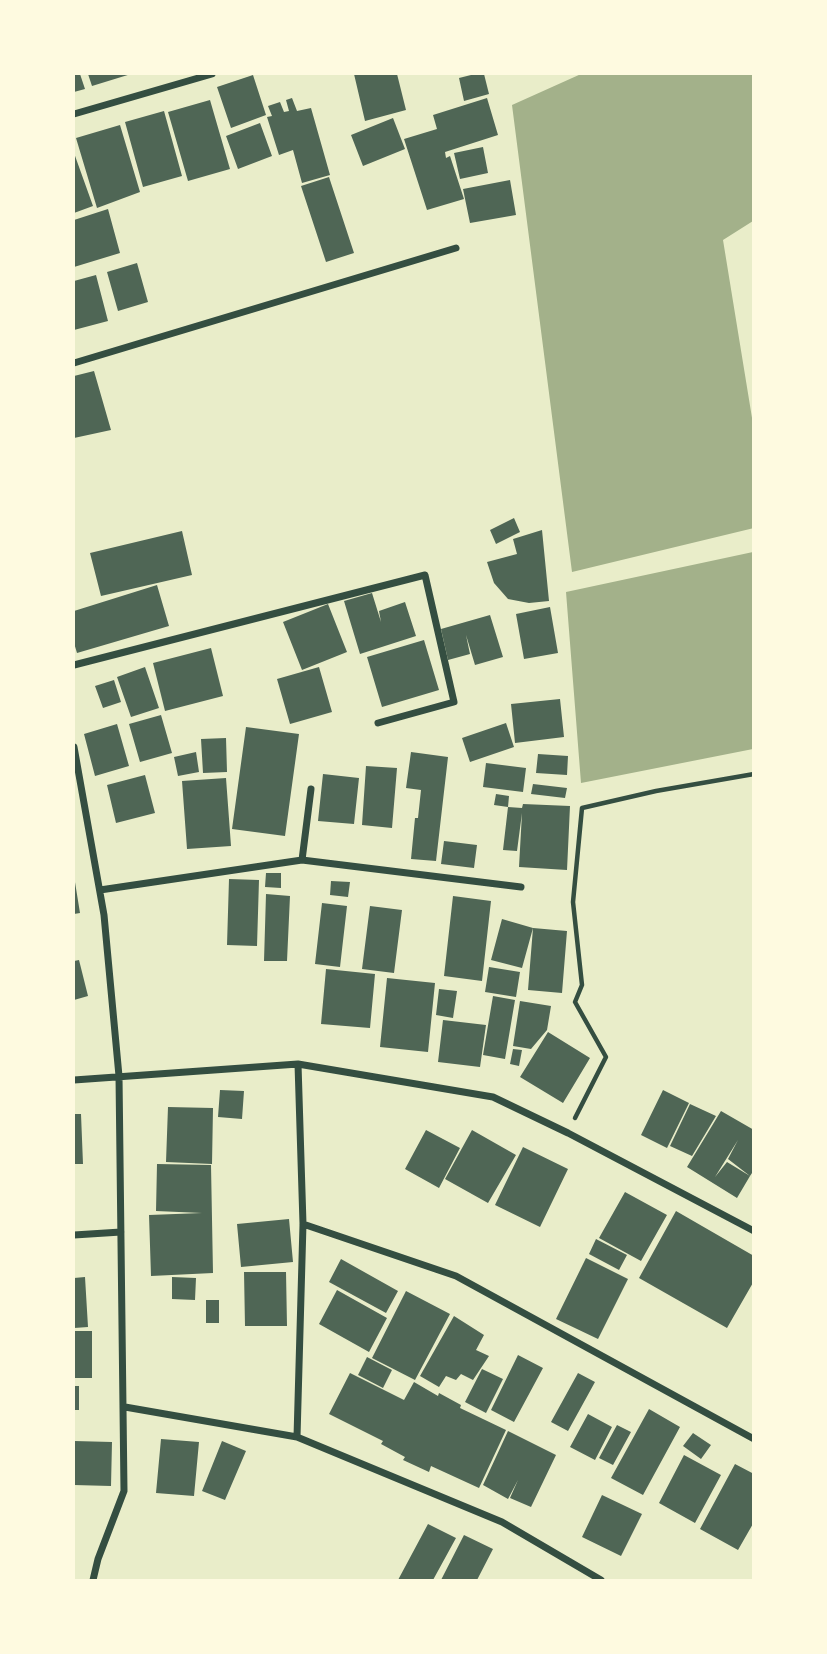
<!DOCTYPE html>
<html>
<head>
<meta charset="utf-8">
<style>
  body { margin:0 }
  #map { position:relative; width:827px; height:1654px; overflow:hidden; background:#e9edc9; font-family:Overpass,sans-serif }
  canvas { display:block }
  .frame { position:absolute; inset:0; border:75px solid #fefae0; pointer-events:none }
</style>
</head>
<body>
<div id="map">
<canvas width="827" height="1654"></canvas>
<div class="frame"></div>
</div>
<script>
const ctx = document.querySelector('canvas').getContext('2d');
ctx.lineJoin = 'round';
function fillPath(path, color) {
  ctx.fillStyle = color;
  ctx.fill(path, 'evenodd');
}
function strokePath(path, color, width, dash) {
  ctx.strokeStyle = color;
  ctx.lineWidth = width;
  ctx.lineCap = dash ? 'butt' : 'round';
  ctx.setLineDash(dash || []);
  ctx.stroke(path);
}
fillPath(new Path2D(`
  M581 74H753V221L723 240 753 424 754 528 572 572 512 105Z
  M753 552V749L581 783 566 592Z`), '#a3b18a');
fillPath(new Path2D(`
  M74 74H80L85 89 74 92Z
  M88 74H131L92 86Z
  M354 74H397L406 110 365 121Z
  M475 74H484L489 94 464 101 459 78Z
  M253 75 266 115 231 128 217 87Z
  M292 98 297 111 311 108 330 175 302 183 293 150 279 155 267 117 272 116 268 106 280 102 284 112 289 111 286 100Z
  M487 98 498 135 445 152 446 158 450 156 464 199 427 210 404 139 437 129 433 115Z
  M210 100 230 169 188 181 168 112Z
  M164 111 182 176 143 187 125 122Z
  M393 118 405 149 363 166 351 135Z
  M260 123 272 156 238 169 226 136Z
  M120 125 140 192 97 208 76 138Z
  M483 147 488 173 460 179 454 153Z
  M74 153 93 206 74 213Z
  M329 177 354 253 326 262 301 186Z
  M510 180 516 215 470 223 463 189Z
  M108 209 120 253 74 267V220Z
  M137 263 148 302 118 311 107 272Z
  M96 275 108 321 74 330V281Z
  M94 371 111 430 74 438V376Z
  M514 518 520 532 496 544 490 530Z
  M542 530 549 601 529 603 508 599 494 583 487 562 517 554 513 539Z
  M182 531 192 575 101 596 90 553Z
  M157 585 169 626 77 653 74 643V611Z
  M372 593 381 622 379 611 405 602 416 636 360 654 344 601Z
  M328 604 347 652 302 670 283 622Z
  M550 607 558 653 524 659 516 614Z
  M490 615 503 657 475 665 466 635 470 654 448 660 441 629Z
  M424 640 439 690 382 707 367 657Z
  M211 648 223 696 165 711 153 663Z
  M145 667 159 708 131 717 117 677Z
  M319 667 332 712 290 724 277 679Z
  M114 680 121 702 103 708 95 686Z
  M560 699 564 737 515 743 511 704Z
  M161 715 172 753 140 762 129 724Z
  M506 723 514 747 470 762 462 738Z
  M117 724 129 766 95 776 84 734Z
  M246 727 299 734 285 836 232 829Z
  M226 738 227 772 203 773 201 739Z
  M196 752 199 772 178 776 174 757Z
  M411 752 448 757 436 861 411 859 415 818H418L421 790 406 788Z
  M538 754 568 756 567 775 536 773Z
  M486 763 526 768 523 792 483 787Z
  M366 766 397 768 392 828 362 825Z
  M323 774 359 778 354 824 318 821Z
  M145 775 155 813 116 823 107 785Z
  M226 778 231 846 187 849 182 781Z
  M533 784 567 788 565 798 531 794Z
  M496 794 509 796 508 807 522 808 523 804 570 806 567 870 519 867 522 813 517 851 503 850 508 807 494 805Z
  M444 841 477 845 474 868 441 864Z
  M266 873H281V888L265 887Z
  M74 876 80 913 74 914Z
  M229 879 259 880 257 946 227 945Z
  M331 881 350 882 348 897 330 895Z
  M266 894 290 896 287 961H264Z
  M453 896 491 901 482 981 444 976Z
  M322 903 347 906 340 967 315 964Z
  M370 906 402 910 394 973 362 969Z
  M502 919 533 928 522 968 491 960Z
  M533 928 567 931 562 993 528 990Z
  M79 960 88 996 74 1000V961Z
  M489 967 520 972 516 997 485 992Z
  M326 969 375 974 370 1028 321 1024Z
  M387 978 435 983 428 1052 380 1047Z
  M439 989 457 991 453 1018 436 1015Z
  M493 996 515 1000 505 1059 483 1055Z
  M520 1001 551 1006 547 1030 531 1049 513 1046Z
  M443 1020 486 1025 480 1067 438 1062Z
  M548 1032 590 1058 563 1103 520 1077Z
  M513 1049 522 1050 519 1066 510 1064Z
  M220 1090 244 1091 242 1119 218 1117Z
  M663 1090 689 1103 667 1148 641 1135Z
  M690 1104 716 1116 692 1156 670 1146Z
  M168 1107 213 1108 212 1164 166 1162Z
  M721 1111 754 1130V1170L750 1176 728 1159 738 1140 715 1177 727 1162 750 1176 737 1198 687 1167Z
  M74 1114H81L83 1164H74Z
  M426 1130 460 1148 439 1188 405 1169Z
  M472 1130 516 1155 488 1203 445 1179Z
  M523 1147 568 1169 540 1227 495 1205Z
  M157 1164 211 1165 213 1273 151 1276 149 1215 202 1213 156 1211Z
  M625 1192 667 1215 641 1261 599 1238Z
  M676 1211 754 1256V1281L727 1328 639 1278Z
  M289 1219 293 1262 241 1267 237 1224Z
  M596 1239 627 1255 619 1270 589 1254Z
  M586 1258 628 1279 598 1339 556 1319Z
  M341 1259 398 1291 386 1313 329 1282Z
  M244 1272H286L287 1326H245Z
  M85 1277 88 1327 74 1328V1278Z
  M172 1277 196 1278 195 1300 172 1299Z
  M337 1290 387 1318 369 1352 319 1324Z
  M406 1291 450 1314 415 1380 372 1358Z
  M206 1300H219V1323H206Z
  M454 1316 484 1335 476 1350 489 1356 473 1380 461 1374 456 1380 446 1376 439 1387 420 1376Z
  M74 1331H92V1378H74Z
  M518 1355 543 1368 514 1422 491 1410Z
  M367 1357 392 1370 383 1388 358 1375Z
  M482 1369 503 1379 486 1413 465 1402Z
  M350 1373 404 1400 414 1382 438 1396 439 1393 461 1405 460 1408 506 1430 479 1488 431 1466 429 1472 403 1460 405 1457 381 1444 383 1441 329 1414Z
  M578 1373 595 1382 568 1431 551 1422Z
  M74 1386H79V1410H74Z
  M649 1409 680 1427 643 1495 611 1478Z
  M588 1414 612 1427 595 1460 570 1447Z
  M617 1425 631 1432 613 1465 599 1458Z
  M508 1431 556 1455 531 1507 510 1498 518 1480 508 1499 483 1485Z
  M693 1433 711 1445 701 1459 683 1446Z
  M161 1439 199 1442 194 1496 156 1493Z
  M74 1441 112 1442 111 1486 74 1485Z
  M222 1441 246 1451 225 1500 202 1491Z
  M684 1455 721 1475 695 1523 659 1503Z
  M735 1464 754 1474V1522L738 1550 700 1529Z
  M602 1495 642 1514 621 1556 582 1537Z
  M428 1524 456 1538 433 1580H398Z
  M464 1535 493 1549 477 1580H441Z`), '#4f6655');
strokePath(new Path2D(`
  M575 1118 606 1057 575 1002 582 985 573 902 582 808 656 791 754 774`), '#344e41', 4.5);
strokePath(new Path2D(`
  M74 114 212 74
  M74 363 456 248
  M74 665 425 575 454 702 378 723
  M74 747 104 915 119 1076 124 1491 98 1559 93 1580
  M302 860 311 789
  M100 890 302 860 521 887
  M74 1080 298 1064 493 1097 568 1133 754 1231
  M303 1224 456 1276 754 1439
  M74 1235 121 1232
  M125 1407 297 1437 502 1522 601 1580
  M297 1437 303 1224 298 1064`), '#344e41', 7);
</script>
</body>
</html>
